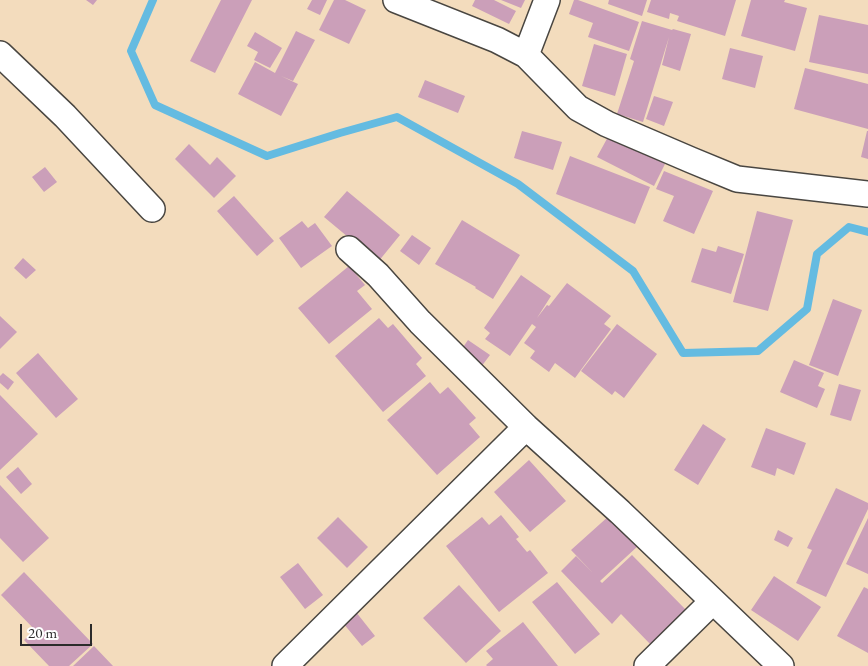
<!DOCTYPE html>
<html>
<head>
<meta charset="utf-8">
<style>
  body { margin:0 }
  #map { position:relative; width:868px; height:666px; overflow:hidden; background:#f3dcbd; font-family:"EB Garamond",serif }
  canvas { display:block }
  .scale { position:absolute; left:20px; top:624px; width:72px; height:22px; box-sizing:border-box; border:2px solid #2b2b2b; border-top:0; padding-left:6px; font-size:15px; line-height:18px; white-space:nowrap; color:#2b2b2b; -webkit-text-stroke:4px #fff; paint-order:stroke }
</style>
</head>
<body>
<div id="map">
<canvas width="868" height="666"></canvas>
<div class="scale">20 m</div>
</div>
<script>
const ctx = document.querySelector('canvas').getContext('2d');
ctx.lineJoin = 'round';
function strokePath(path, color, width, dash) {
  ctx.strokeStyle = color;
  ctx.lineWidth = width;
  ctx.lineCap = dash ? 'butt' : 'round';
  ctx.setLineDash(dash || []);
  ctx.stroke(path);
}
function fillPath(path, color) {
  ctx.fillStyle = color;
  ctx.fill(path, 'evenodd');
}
strokePath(new Path2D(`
  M153 0 131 51 155 105 267 156 340 133 397 117 518 184 633 271 683 353 758 351 807 309 817 254 849 227 868 232`), '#64bbe1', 8);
fillPath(new Path2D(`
  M86 0H97L93 5Z
  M221 0H252L215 73 190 61Z
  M312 0H327L320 15 307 9Z
  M334 0H345L366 10 349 44 319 30Z
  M475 0H494L516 11 509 24 472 6Z
  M501 0H525L521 8Z
  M574 0H578L639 22 629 51 588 37 593 23 569 14Z
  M609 0H647L642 16 608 4Z
  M651 0H736L725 36 677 21 679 16 670 13 669 19 647 12Z
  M751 0H785L784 2 807 8 795 51 741 36Z
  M819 15 868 25V74L809 62Z
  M642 21 672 30 673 29 691 34 680 71 662 65 669 37 643 122 617 114 634 61 630 59Z
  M296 31 315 40 293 81 281 76 298 84 281 116 238 94 255 62 275 73Z
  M255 32 282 48 270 68 254 60 258 52 247 46Z
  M594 44 627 54 615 96 582 86Z
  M730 48 763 56 755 88 722 79Z
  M805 68 868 84V129L794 109Z
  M425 80 465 96 458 113 418 97Z
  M654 96 673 102 664 126 646 119Z
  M522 131 562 142 553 170 514 158Z
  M867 131H868V159L861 157Z
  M609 135 665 164 654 186 597 157Z
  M189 144 210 165 217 157 236 176 214 198 175 159Z
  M570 156 650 187 635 224 556 194Z
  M45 167 57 182 44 192 32 177Z
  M664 171 713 191 694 234 663 221 674 196 656 189Z
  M347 191 400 235 378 262 324 217Z
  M234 196 274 241 257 256 217 211Z
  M757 211 793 220 768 311 733 302Z
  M462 220 520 255 493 299 475 288 476 287 435 264Z
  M302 221 308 228 315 223 332 246 301 268 279 238Z
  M412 235 431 248 419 265 400 251Z
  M718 246 744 254 731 294 691 282 702 248 716 252Z
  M23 258 36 270 26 279 14 268Z
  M349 266 365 285 357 291 372 309 329 344 298 308Z
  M521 275 551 296 537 318 547 305 549 306 567 283 611 316 604 324 611 329 575 378 555 363 549 372 530 358 535 351 524 343 536 327 532 324 510 356 485 339 490 333 484 328Z
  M833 299 862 310 838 376 809 365Z
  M0 316 17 332 0 349Z
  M379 318 388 328 393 324 422 358 416 364 426 376 383 412 335 356Z
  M617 324 657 354 624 398 615 391 612 395 581 371Z
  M468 340 490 355 478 371 457 356Z
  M38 353 78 399 56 418 16 373Z
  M794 360 824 373 818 386 825 389 817 408 780 392Z
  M3 373 14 382 8 390 0 383V376Z
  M430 382 440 394 448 387 476 418 469 424 480 437 437 475 387 420Z
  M839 384 861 390 851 421 830 415Z
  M0 395 38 434 0 470Z
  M703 424 726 439 698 485 674 470Z
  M766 428 806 443 794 475 777 468 775 476 751 467Z
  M529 460 566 501 530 532 494 492Z
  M18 467 32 484 21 494 6 477Z
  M0 485 49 538 23 562 0 538Z
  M836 488 868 503V509L826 597 796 583 812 550 807 548Z
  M501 515 519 537 516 539 527 552 530 550 548 573 499 612 446 546 482 517 489 525Z
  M610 515 638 546 600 581 602 583 632 555 688 612 652 646 621 614 612 624 561 571 576 556 593 573 571 550Z
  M338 517 368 547 347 568 317 538Z
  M868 518V574L846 564Z
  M778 530 793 538 788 547 774 540Z
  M298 563 323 595 305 609 280 577Z
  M24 572 93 644 69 666H49L24 640 35 630 1 595Z
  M774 576 821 607 798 641 751 610Z
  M557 582 600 634 575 654 532 602Z
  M459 585 501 631 466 663 423 618Z
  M864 587 868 589V653L837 636Z
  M356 612 375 636 362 646 343 623Z
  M523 622 558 666H487L486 665 493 659 486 651Z
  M94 646 113 666H73Z`), '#cb9fb9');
const street = new Path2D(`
  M396 0 497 40 526 55 578 108 607 124 691 160 737 179 868 194
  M0 54 65 116 152 209
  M526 55 547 0
  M349 249 378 275 420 322 526 427 620 512 781 666
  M285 666 526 427
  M647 666 712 602`);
strokePath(street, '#494641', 28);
strokePath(street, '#fff', 25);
</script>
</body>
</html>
